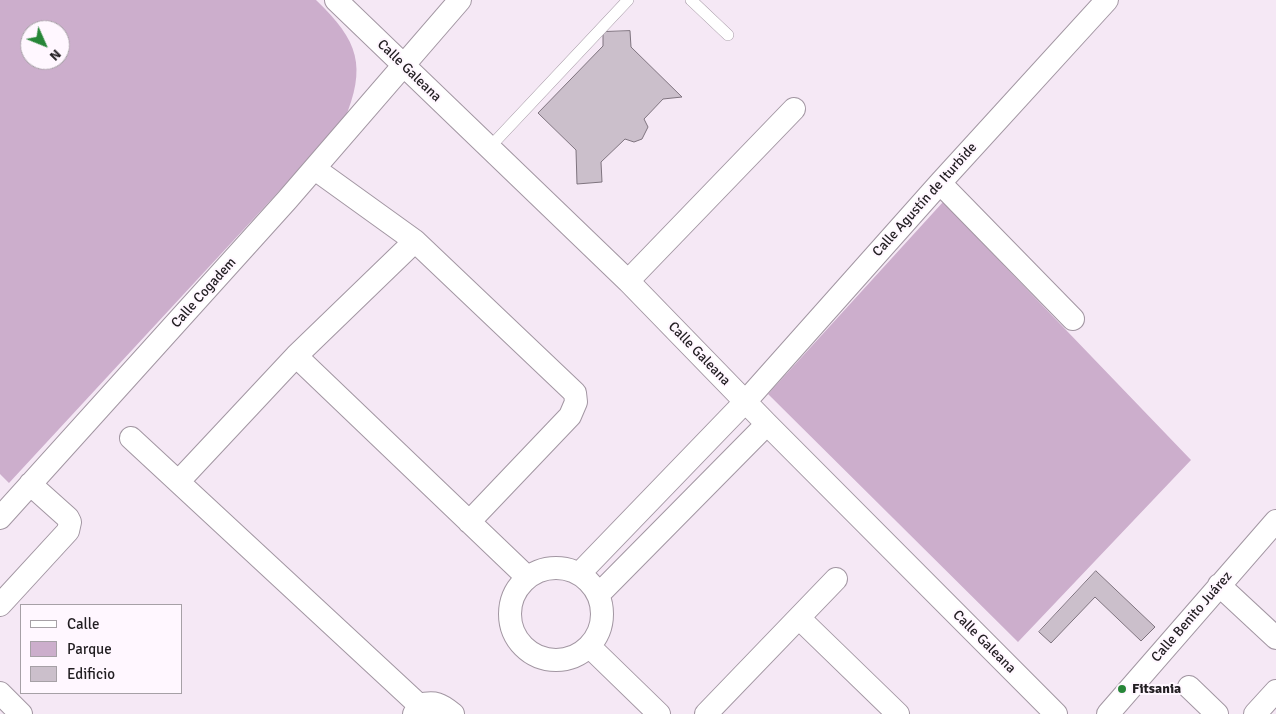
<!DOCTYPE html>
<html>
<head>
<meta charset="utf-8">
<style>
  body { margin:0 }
  #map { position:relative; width:1276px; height:714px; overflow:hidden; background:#f5e8f5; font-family:Signika,sans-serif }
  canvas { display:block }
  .legend { position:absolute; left:20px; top:604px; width:162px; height:90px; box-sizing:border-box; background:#fff7ff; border:1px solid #a6a0a6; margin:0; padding:6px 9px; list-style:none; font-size:15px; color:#211d21 }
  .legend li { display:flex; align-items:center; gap:10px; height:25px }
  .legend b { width:25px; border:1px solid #a6a0a6 }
  .north { position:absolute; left:20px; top:20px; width:50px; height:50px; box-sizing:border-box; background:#fff7ff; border:1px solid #a6a0a6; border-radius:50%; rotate:134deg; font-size:14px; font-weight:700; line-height:20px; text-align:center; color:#211d21 }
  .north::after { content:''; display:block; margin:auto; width:18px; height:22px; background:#278638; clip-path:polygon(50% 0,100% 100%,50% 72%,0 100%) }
</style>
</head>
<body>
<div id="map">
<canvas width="1276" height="714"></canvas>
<ul class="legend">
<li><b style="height:6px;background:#fff"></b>Calle</li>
<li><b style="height:14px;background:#ccaecc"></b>Parque</li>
<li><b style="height:14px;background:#cbbfcb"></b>Edificio</li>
</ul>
<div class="north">N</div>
</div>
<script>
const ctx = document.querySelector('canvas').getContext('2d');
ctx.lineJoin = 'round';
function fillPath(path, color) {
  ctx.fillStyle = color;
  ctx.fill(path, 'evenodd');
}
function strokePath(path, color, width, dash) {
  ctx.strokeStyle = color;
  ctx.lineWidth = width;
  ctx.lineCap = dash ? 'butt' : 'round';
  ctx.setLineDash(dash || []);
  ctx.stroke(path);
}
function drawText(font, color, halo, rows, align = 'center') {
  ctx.font = font + ' Signika,sans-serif';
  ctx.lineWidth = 4;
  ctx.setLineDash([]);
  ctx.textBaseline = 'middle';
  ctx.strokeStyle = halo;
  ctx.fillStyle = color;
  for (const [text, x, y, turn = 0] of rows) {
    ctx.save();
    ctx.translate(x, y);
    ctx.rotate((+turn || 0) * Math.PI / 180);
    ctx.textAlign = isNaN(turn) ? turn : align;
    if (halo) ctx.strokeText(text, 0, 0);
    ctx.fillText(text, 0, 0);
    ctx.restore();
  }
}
fillPath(new Path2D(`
  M0 0H316C359 41 367 66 344 121L9 483 0 474ZM30 30H60V60H30Z
  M943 202 1191 460 1018 642 768 394Z`), '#ccaecc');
const building = new Path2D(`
  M630 31 631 47 682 97 663 99 644 119 648 127 642 139 634 142 625 139 601 162 602 182 577 184 576 150 538 113 603 46V32Z
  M1096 571 1155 627 1141 641 1095 597 1051 643 1039 632Z`);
fillPath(building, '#cbbfcb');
strokePath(building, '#7e737e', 1);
const service = new Path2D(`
  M691 0 728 35
  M489 148 628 0`);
const minor = new Path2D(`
  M336 0 628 281 767 424 1056 714
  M315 169 415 241
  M940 183 1073 319
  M628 281 794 109
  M296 356 527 577
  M131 438 419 705
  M179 481 296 356 415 241 575 393 576 402 570 416 469 522
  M0 518 287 200 460 0
  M510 614a46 46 0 1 1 92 0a46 46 0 1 1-92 0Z
  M579 574 745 402 940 183 1107 0
  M1219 585 1276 638
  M600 593 767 424
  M0 605 68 531 70 522 68 518 30 484
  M799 618 898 714
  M589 646 659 714
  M1189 687 1217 714
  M0 693 21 714
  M414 714 419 705C435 701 441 704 453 714
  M706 714 836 579
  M1108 714 1276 521
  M1255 714 1276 691`);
strokePath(service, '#a296a2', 12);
strokePath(minor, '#a296a2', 24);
strokePath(service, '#fff', 11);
strokePath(minor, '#fff', 22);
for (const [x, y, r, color] of [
  [1122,689,5,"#278638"]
]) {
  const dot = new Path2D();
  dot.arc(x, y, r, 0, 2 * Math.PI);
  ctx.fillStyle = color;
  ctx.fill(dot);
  strokePath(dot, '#fff7ff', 2);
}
drawText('14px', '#211d21', '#fff7ff', [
  ["Calle Galeana",409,71,44],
  ["Calle Agustín de Iturbide",925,200,-48],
  ["Calle Cogadem",204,293,-48],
  ["Calle Galeana",699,354,46],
  ["Calle Benito Juárez",1192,617,-49],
  ["Calle Galeana",984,642,45]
]);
drawText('bold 14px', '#211d21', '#fff7ff', [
  ["Fitsania",1132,689]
], 'left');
</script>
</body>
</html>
